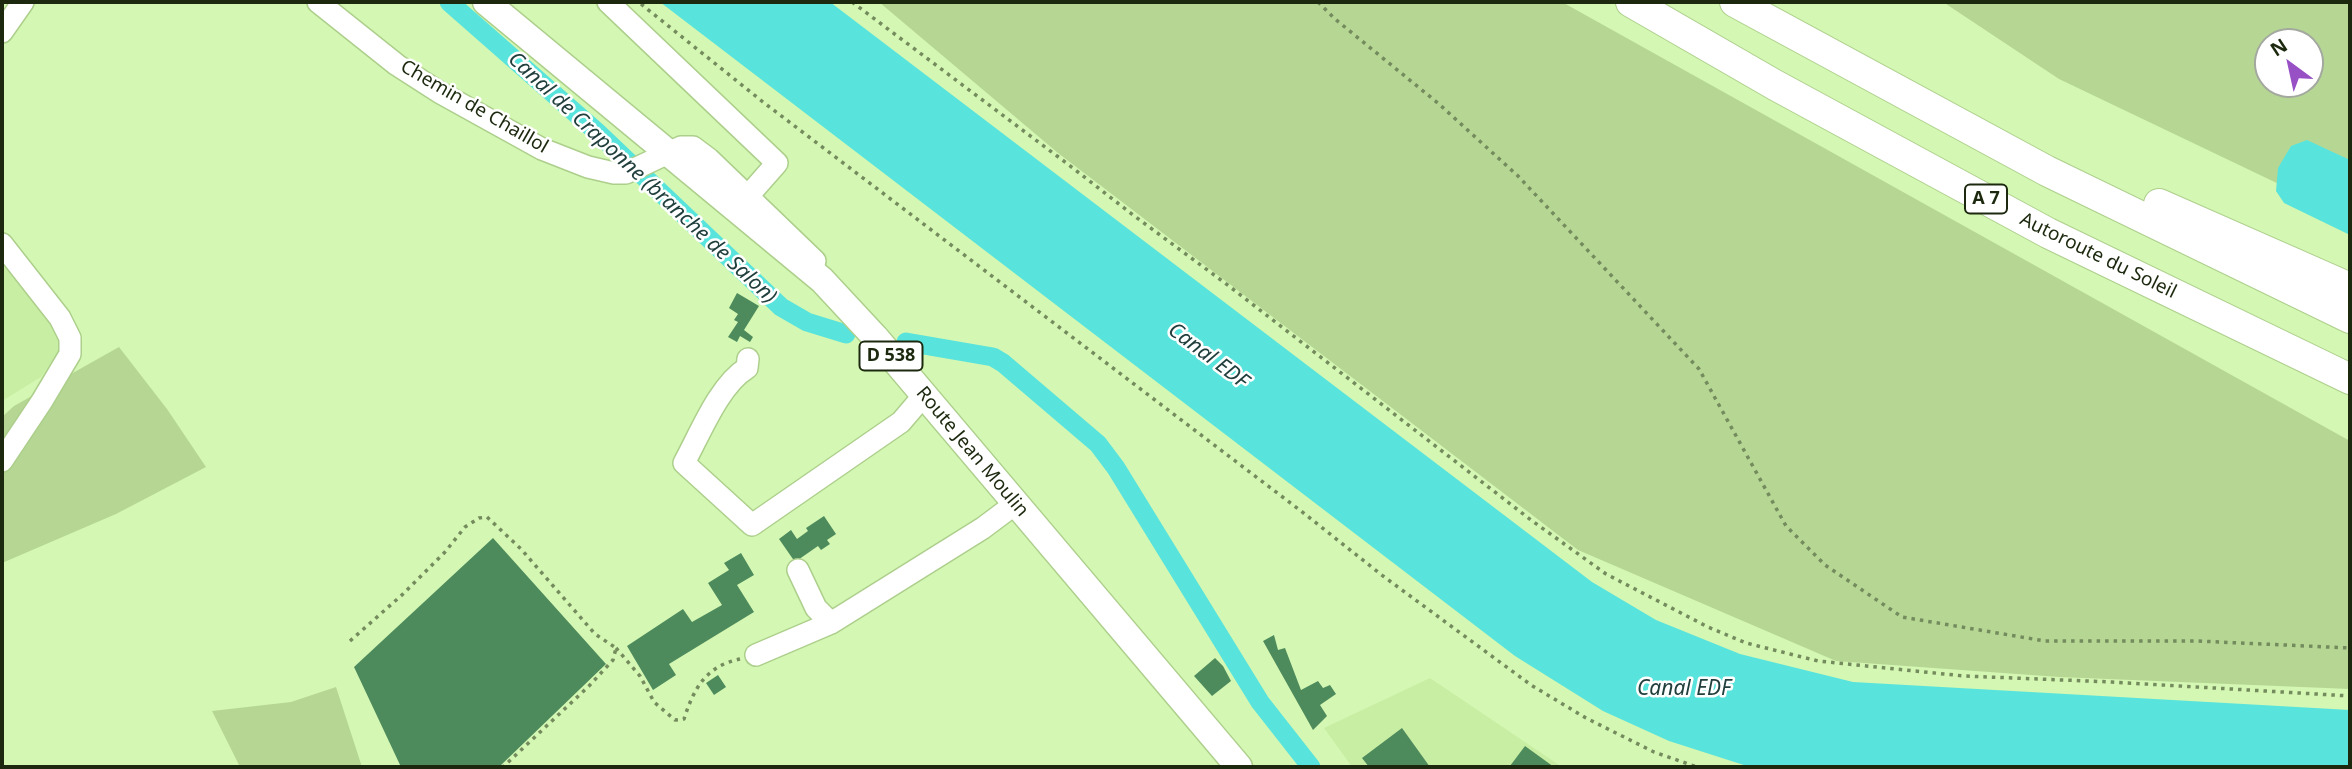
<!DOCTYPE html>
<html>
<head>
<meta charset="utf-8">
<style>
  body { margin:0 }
  #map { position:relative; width:2352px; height:769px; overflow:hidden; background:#d4f7b3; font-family:"Noto Sans",sans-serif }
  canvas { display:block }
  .frame { position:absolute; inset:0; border:4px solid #1c290e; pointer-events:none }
  .north { position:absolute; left:2254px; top:28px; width:70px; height:70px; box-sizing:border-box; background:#fff; border:2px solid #a4a99f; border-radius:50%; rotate:327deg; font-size:19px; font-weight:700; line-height:28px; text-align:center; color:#1c290e }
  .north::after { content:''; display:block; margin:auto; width:24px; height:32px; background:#9751c5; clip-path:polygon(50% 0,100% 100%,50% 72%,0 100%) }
</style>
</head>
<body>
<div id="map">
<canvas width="2352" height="769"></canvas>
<div class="frame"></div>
<div class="north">N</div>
</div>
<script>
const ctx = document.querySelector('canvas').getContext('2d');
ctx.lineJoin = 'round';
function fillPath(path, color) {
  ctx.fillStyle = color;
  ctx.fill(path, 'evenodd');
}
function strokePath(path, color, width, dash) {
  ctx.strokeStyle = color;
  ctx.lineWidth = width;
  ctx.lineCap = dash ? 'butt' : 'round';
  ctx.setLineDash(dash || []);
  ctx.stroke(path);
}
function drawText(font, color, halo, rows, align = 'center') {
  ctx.font = font + ' "Noto Sans",sans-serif';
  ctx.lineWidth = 5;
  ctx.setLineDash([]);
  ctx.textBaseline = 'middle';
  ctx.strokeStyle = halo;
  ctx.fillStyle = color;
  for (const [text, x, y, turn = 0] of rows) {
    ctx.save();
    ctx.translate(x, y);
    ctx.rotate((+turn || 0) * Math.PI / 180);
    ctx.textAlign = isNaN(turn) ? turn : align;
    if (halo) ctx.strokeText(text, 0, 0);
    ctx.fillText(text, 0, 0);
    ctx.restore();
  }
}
fillPath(new Path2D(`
  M2 264 56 323 59 335V351L41 377 2 401Z
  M1430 678 1562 767H1352L1324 728Z`), '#c8eea3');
fillPath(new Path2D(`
  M879 2H1562L2350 441V689L2059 677 1836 661 1578 550 1058 153Z
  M1943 2H2350V218L2059 79ZM2268 42H2310V84H2268Z
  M119 347 167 409 206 467 116 514 2 563V417L14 406Z
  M336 687 362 767H240L212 711 291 702Z`), '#b6d794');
fillPath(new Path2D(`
  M660 2H830L1592 582 1656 620 1740 654 1853 682 2350 710V767H1750L1669 741 1603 711 1515 656Z
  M2307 140 2350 160V235L2284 203 2276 191 2278 168 2291 146Z`), '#58e4dc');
strokePath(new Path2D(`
  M449 2 597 132 781 307 807 322 846 334
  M906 342 993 357 1003 363 1098 444 1116 468 1260 702 1311 767`), '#58e4dc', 19);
fillPath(new Path2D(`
  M737 293 759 306 744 330 753 337 750 342 740 336 737 342 728 337 738 322 734 320 738 314 729 308Z
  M824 516 836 534 827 540 830 544 821 550 818 546 795 562 779 539 791 530 797 539 808 531 806 528Z
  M493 538 606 664 499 767H401L354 667Z
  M741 553 754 575 737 585 754 612 669 664 676 675 653 690 627 646 683 609 692 622 722 605 708 583 729 570 724 563Z
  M1274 635 1278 650 1285 648 1301 690 1318 681 1323 688 1330 685 1336 694 1320 705 1327 716 1313 730 1263 641Z
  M1215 658 1223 666 1231 681 1212 696 1194 676Z
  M718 675 726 687 714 695 706 683Z
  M1402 728 1430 767H1369L1362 758Z
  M1525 746 1554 767 1510 766Z`), '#4e8b5c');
const minor = new Path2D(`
  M318 2 397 65 439 92 542 149 588 167 614 173H626L681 147H693L709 159 815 261
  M608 2 777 163 748 196
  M2 32 23 2
  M2 244 60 318 70 338V354L42 401 2 461
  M748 359 747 368C719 385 700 434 684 463L752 525 901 422 924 395
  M798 570 816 608 831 623
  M756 655 831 623 983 528 1015 504`);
const major = new Path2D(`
  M486 2 822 280 875 337 1239 767`);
const highway = new Path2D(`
  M1631 2 1775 85 2048 233 2350 379
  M1735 2 2047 171 2350 318
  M2159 204 2350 288`);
strokePath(minor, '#adcf8c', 24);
strokePath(major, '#adcf8c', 29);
strokePath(highway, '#adcf8c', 32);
strokePath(new Path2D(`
  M852 2 1069 165 1133 215 1225 283 1531 520 1606 574 1708 627 1746 643 1818 661 1964 676 2112 682 2350 696
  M1318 2 1335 19 1439 104 1518 176 1699 369 1786 526 1825 565 1902 617 2045 641H2197L2350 648
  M641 4 763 102 1301 511 1383 576 1531 685 1586 718 1654 752 1697 767
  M350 641 403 594 445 552 465 527 479 518 487 517 521 549 595 634 616 648 613 660 589 686 503 767
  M616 648 640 676 654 702 675 720 684 719C694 688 706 666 740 659`), '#748b5d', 3.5, [3.5, 5]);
strokePath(minor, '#fff', 21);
strokePath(major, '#fff', 26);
strokePath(highway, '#fff', 30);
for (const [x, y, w] of [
  [1986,199,42],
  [891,356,63]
]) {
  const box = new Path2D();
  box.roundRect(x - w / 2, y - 14.5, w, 29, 5);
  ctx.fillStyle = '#fff';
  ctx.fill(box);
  strokePath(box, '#1c290e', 2);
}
drawText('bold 18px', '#1c290e', null, [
  ["A 7",1986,199],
  ["D 538",891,356]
]);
drawText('19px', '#1c290e', '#fff', [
  ["Chemin de Chaillol",474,107,30],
  ["Autoroute du Soleil",2098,256,26],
  ["Route Jean Moulin",972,452,50]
]);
drawText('italic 21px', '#213f3d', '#fff', [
  ["Canal de Craponne (branche de Salon)",642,178,43],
  ["Canal EDF",1208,356,37],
  ["Canal EDF",1684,689]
]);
</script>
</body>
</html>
